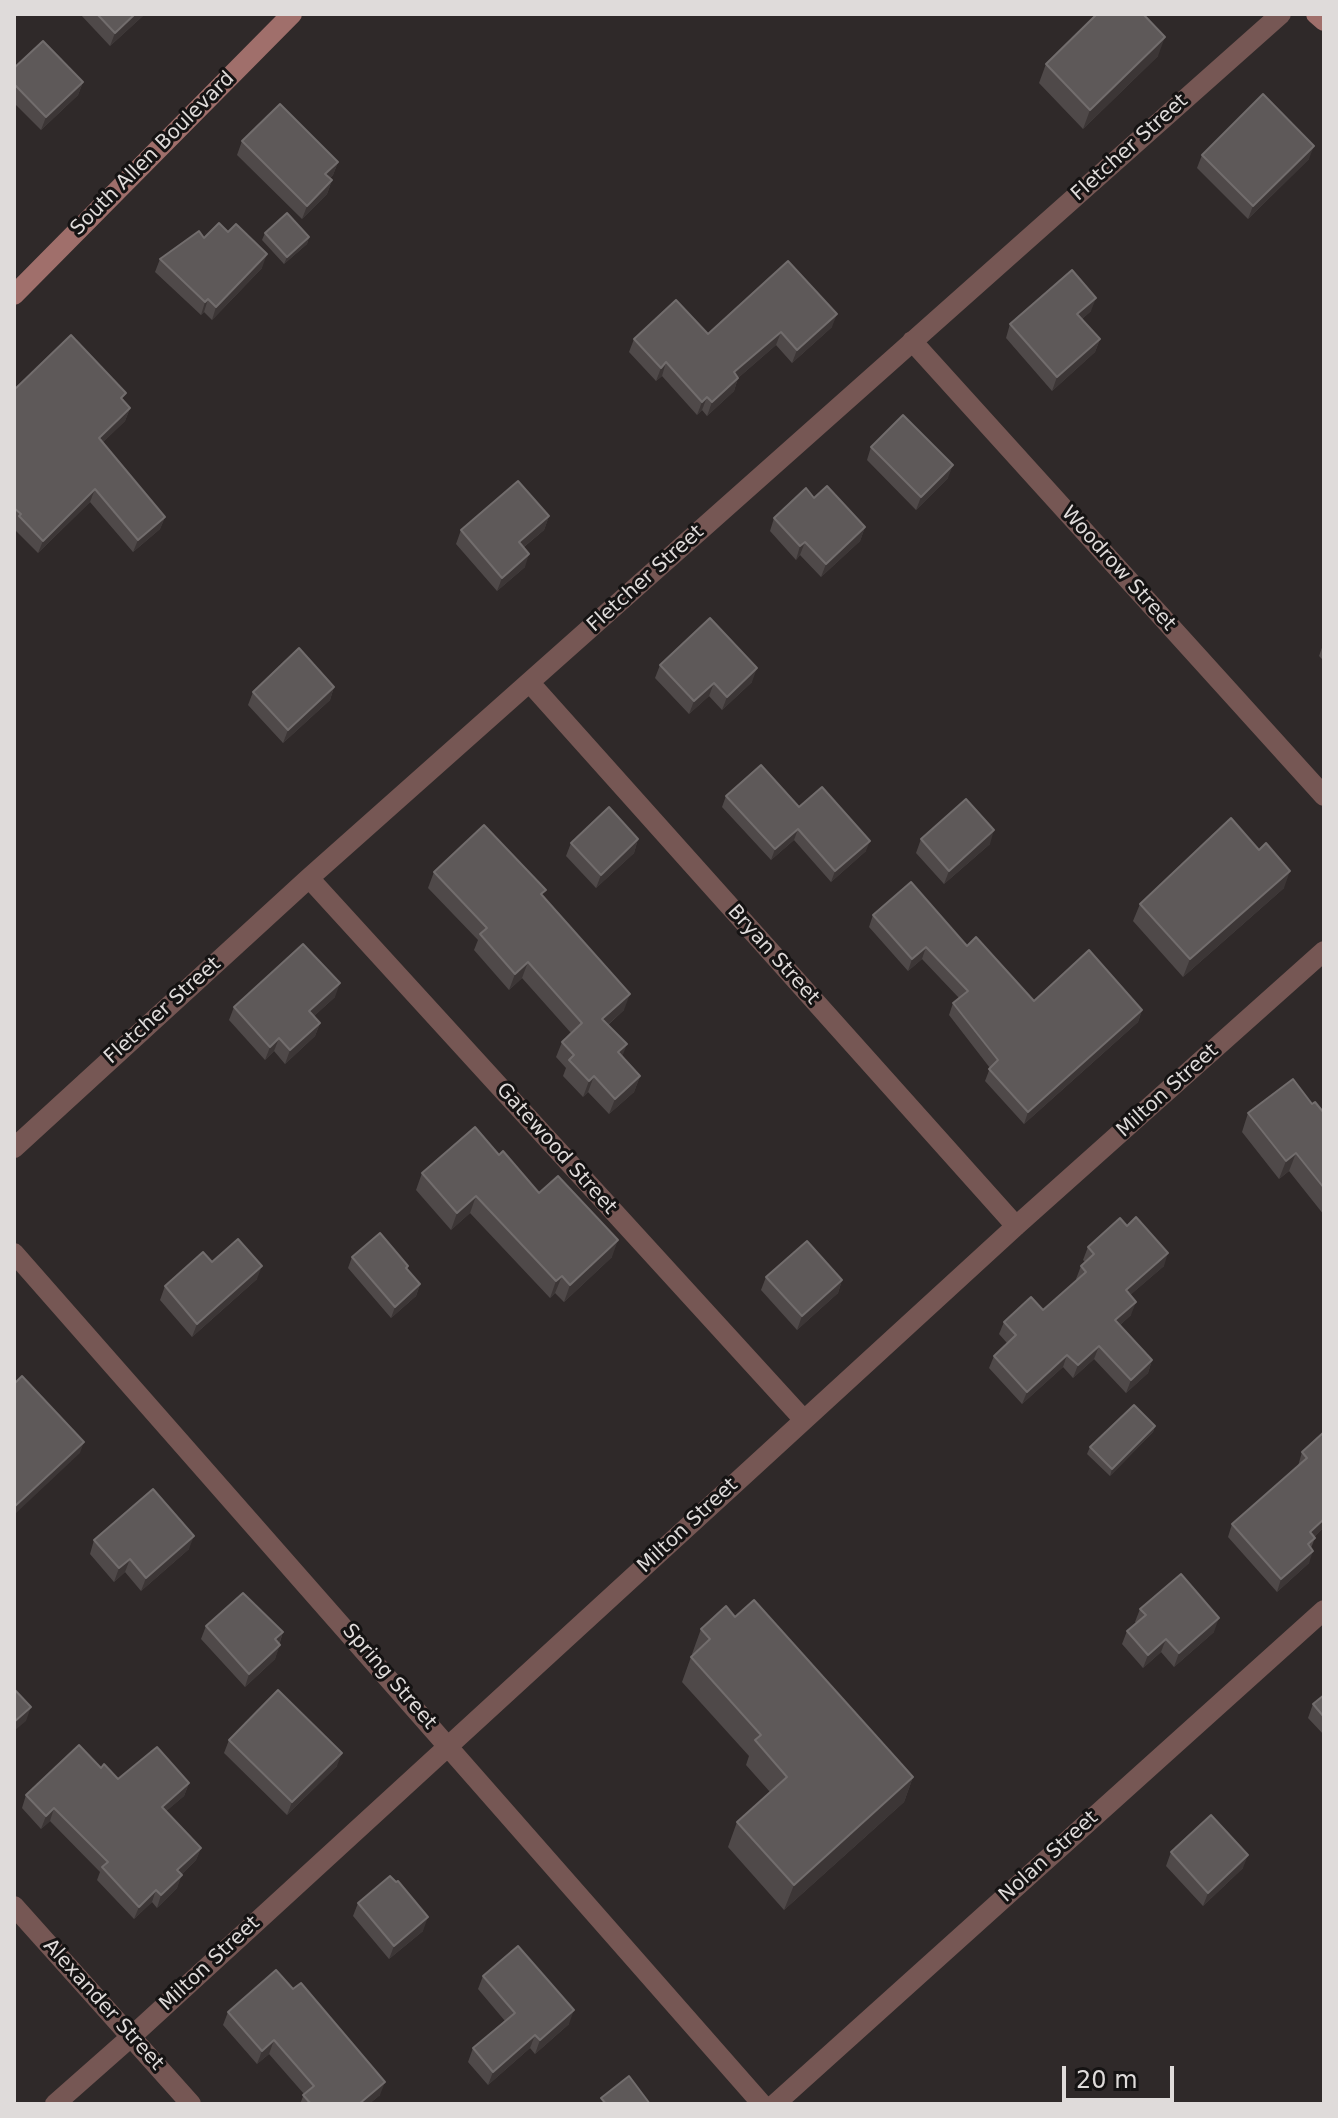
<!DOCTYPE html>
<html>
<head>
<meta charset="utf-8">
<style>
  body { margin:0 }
  #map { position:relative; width:1338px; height:2118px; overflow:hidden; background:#2f2929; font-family:"DejaVu Sans",sans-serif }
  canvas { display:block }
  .frame { position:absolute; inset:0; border:16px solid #dfdbda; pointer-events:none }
  .scale { position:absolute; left:1062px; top:2066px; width:112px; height:36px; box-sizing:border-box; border:4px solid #dfdbda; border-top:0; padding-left:10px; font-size:24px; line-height:28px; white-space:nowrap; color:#dfdbda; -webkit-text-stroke:6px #151313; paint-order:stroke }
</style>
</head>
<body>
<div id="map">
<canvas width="1338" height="2118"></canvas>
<div class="frame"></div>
<div class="scale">20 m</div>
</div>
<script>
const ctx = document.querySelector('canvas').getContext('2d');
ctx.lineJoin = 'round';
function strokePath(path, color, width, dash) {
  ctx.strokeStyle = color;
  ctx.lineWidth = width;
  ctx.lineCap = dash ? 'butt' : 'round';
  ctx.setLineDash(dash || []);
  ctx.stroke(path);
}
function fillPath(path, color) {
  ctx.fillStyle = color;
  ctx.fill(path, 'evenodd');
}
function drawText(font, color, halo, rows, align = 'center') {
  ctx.font = font + ' "DejaVu Sans",sans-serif';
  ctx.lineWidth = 6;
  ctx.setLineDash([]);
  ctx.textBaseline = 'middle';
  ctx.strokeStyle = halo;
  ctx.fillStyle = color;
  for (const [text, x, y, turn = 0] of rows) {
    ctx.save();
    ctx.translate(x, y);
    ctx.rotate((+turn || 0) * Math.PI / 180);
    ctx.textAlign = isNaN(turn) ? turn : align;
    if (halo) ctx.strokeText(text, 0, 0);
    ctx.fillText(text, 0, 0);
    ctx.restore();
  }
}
strokePath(new Path2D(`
  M912 341 1324 796
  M530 683 1016 1226
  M309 878 804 1420
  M14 1148 309 878 1281 14
  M14 1253 762 2104
  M14 1906 191 2104
  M55 2104 132 2036 1016 1226 1324 951
  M775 2104 1324 1610`), '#765754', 20);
strokePath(new Path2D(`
  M1316 14 1324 21
  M14 295 292 14`), '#a06f6b', 20);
fillPath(new Path2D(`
  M80 14H145L110 46Z
  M1158 56 1083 129 1039 83 1046 64Z
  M14 68 83 82 78 95 41 130 14 103Z
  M242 141 338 162 333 175 330 178 332 180 327 194 302 219 237 155Z
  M1202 155 1309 159 1248 219 1197 168Z
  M265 233 309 237 307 244 284 264 262 240Z
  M204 238 262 268 212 320 204 312 201 315 155 272 160 259Z
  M1091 311 1082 319 1100 339 1095 352 1052 391 1006 338 1010 324Z
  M832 327 792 363 776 345 738 378 734 391 707 416 702 410 697 415 662 376 656 381 629 352 634 339Z
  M14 390 123 401 130 408 125 421 102 443 165 517 160 529 133 552 90 502 38 553 14 529 15 526 14 525Z
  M871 447 948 478 916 510 867 460Z
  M814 498 865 527 860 541 821 577 800 555 796 560 770 531 774 518Z
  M549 516 544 530 524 547 525 567 497 591 456 544 461 530Z
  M1324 642V661L1319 656Z
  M660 665 752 682 722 710 709 696 689 714 655 678Z
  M334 687 330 700 283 743 248 705 253 692Z
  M726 796 799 807 866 851 831 882 794 840 771 860 722 807Z
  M638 839 634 853 596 888 566 856 571 843Z
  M921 839 990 844 944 884 916 853Z
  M1259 850 1284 888 1183 977 1133 921 1140 904Z
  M434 872 543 896 624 1010 608 1025 622 1056 640 1076 634 1092 609 1114 588 1092 583 1097 563 1076 566 1068 556 1057 562 1042 571 1033 522 978 509 990 474 950 478 940 428 888Z
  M873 915 967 946 1034 1001 1142 1010 1138 1022 1024 1124 985 1081 990 1068 949 1015 953 1003 959 998 922 959 908 971 869 927Z
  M335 997 314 1016 320 1023 315 1036 285 1064 274 1051 265 1060 229 1020 234 1007Z
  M1312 1104 1324 1113V1215L1289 1171 1279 1179 1242 1132 1248 1113Z
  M499 1155 539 1193 612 1257 564 1302 555 1293 550 1298 470 1213 451 1230 416 1190 422 1173Z
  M1088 1247 1164 1266 1130 1295 1131 1315 1120 1325 1152 1360 1148 1373 1126 1393 1094 1359 1073 1378 1063 1367 1022 1404 989 1368 994 1356 1007 1343 999 1334 1004 1322 1043 1310 1077 1280 1076 1279 1081 1266 1085 1262 1083 1260Z
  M352 1257 408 1266 407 1270 420 1284 416 1296 391 1318 348 1268Z
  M212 1262 257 1279 192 1337 160 1300 165 1286Z
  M766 1277 842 1280 838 1293 797 1330 761 1290Z
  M1155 1426 1153 1432 1110 1476 1087 1454 1090 1447Z
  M1324 1432V1527L1314 1537 1315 1538 1311 1548 1309 1563 1277 1592 1228 1537 1232 1524 1298 1466 1302 1452Z
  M94 1540 189 1549 141 1591 125 1572 114 1582 90 1554Z
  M1140 1609 1214 1632 1174 1667 1161 1652 1143 1668 1122 1644 1127 1631 1136 1623 1135 1622Z
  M735 1617 913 1777 904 1802 784 1910 728 1847 737 1822 770 1792 746 1765 749 1756 682 1682 691 1657 693 1655 692 1654 701 1629Z
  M206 1626 283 1632 275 1659 245 1687 201 1639Z
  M1324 1695V1735L1308 1718 1313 1704Z
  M229 1740 337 1766 287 1815 224 1753Z
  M101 1768 118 1779 189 1783 184 1796 166 1811 201 1848 196 1860 181 1875 177 1888 157 1908 152 1902 134 1919 97 1880 100 1872 50 1821 41 1829 22 1808 26 1795Z
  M1171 1852 1243 1868 1203 1906 1166 1866Z
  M358 1903 423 1931 389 1959 353 1916Z
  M483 1976 569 2024 535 2054 530 2048 488 2085 468 2062 473 2048 505 2021 478 1989Z
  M228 2012 380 2095 369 2104H300L304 2094 269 2054 257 2064 223 2025Z`), '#4f4949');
fillPath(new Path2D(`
  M135 14H145L110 46 115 33Z
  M1165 37 1158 56 1083 129 1090 110Z
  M83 82 78 95 41 130 46 117Z
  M1314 146 1309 159 1248 219 1253 206Z
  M338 162 333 175 320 187 325 174Z
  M332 180 327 194 302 219 307 206Z
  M309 237 307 244 284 264 287 257Z
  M267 254 262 268 212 320 216 307Z
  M1096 298 1091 311 1073 327 1077 314Z
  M208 299 204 312 201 315 205 302Z
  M837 314 832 327 792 363 797 350Z
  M781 332 776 345 738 378 734 391 707 416 712 402 734 372Z
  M1100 339 1095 352 1052 391 1057 377Z
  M666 362 662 376 656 381 661 368Z
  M707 397 702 410 697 415 702 402Z
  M130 408 125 421 94 451 99 438Z
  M953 465 948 478 916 510 921 497Z
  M95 489 90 502 38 553 43 541Z
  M549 516 544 530 514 555 519 542Z
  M165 517 160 529 133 552 138 540Z
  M865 527 860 541 821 577 826 564Z
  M805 542 800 555 796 560 800 546Z
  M529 554 525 567 497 591 502 578Z
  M757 668 752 682 722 710 727 697Z
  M714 683 709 696 689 714 694 701Z
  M334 687 330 700 283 743 288 730Z
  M798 829 794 840 771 860 775 849Z
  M994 830 990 844 944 884 949 871Z
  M638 839 634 853 596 888 601 875Z
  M870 841 866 851 831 882 835 871Z
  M1290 871 1284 888 1183 977 1190 959Z
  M926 947 922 959 908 971 912 959Z
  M528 962 522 978 509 990 515 974Z
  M340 983 335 997 304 1025 309 1011Z
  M630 994 624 1010 596 1035 602 1019Z
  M1142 1010 1138 1022 1024 1124 1028 1112Z
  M320 1023 315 1036 285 1064 290 1050Z
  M279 1038 274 1051 265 1060 270 1047Z
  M627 1044 621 1060 618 1052Z
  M594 1076 588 1092 583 1097 589 1081Z
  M640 1076 634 1092 609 1114 615 1099Z
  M1296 1153 1289 1171 1279 1179 1286 1161Z
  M476 1196 470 1213 451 1230 457 1213Z
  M618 1240 612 1257 564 1302 570 1285Z
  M1168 1253 1164 1266 1121 1303 1126 1290Z
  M262 1266 257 1279 192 1337 197 1324Z
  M562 1276 555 1293 550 1298 556 1281Z
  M842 1280 838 1293 797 1330 802 1316Z
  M420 1284 416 1296 391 1318 395 1307Z
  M1136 1302 1131 1315 1111 1333 1115 1320Z
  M1099 1346 1094 1359 1073 1378 1078 1365Z
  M1067 1355 1063 1367 1022 1404 1027 1392Z
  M1152 1360 1148 1373 1126 1393 1131 1380Z
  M1155 1426 1153 1432 1110 1476 1112 1469Z
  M84 1442 80 1453 14 1515V1507Z
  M1324 1519V1527L1305 1545 1310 1532Z
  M194 1536 189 1549 141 1591 146 1578Z
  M1313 1551 1309 1563 1277 1592 1281 1579Z
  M130 1559 125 1572 114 1582 119 1568Z
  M1219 1618 1214 1632 1174 1667 1179 1653Z
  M283 1632 278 1646 275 1639Z
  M1166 1639 1161 1652 1143 1668 1148 1655Z
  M280 1645 275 1659 245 1687 249 1674Z
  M31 1707 26 1721 14 1731V1722Z
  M342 1753 337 1766 287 1815 292 1802Z
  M913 1777 904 1802 784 1910 794 1885Z
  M189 1783 184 1796 157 1819 162 1807Z
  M54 1808 50 1821 41 1829 46 1816Z
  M201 1848 196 1860 173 1883 177 1870Z
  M1248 1855 1243 1868 1203 1906 1208 1893Z
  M182 1875 177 1888 157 1908 161 1895Z
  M156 1890 152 1902 134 1919 139 1907Z
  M428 1917 423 1931 389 1959 394 1946Z
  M574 2010 569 2024 535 2054 540 2040Z
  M535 2035 530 2048 488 2085 493 2072Z
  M274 2040 269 2054 257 2064 262 2051Z
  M385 2082 380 2095 369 2104H359Z`), '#3c3636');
const building = new Path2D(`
  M97 14H135L115 33Z
  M1097 14H1143L1165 37 1090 110 1046 64Z
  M43 41 83 82 46 117 14 84V68Z
  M1263 94 1314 146 1253 206 1202 155Z
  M280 104 338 162 325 174 332 180 307 206 242 141Z
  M287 213 309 237 287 257 265 233Z
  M219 223 228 232 236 224 267 254 216 307 208 299 205 302 160 259 199 231 204 238Z
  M788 261 837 314 797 350 781 332 734 372 738 378 712 402 707 397 702 402 666 362 661 368 634 339 676 300 708 334Z
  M1072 270 1096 298 1077 314 1100 339 1057 377 1010 324Z
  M71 335 126 393 121 398 130 408 99 438 165 517 138 540 95 489 43 541 19 516 21 514 14 508V390Z
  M903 415 953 465 921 497 871 447Z
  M518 481 549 516 519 542 529 554 502 578 461 530Z
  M827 486 865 527 826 564 805 542 800 546 774 518 806 488 814 498Z
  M710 618 757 668 727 697 714 683 694 701 660 665Z
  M299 648 334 687 288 730 253 692Z
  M761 765 799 807 822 787 870 841 835 871 798 829 775 849 726 796Z
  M966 799 994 830 949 871 921 839Z
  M609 807 638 839 601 875 571 843Z
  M1231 818 1259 850 1266 843 1290 871 1190 959 1140 904Z
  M484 825 546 890 541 894 630 994 602 1019 627 1044 618 1052 640 1076 615 1099 594 1076 589 1081 569 1060 574 1055 562 1042 582 1023 528 962 515 974 480 934 487 928 434 872Z
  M911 882 967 946 976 937 1034 1001 1089 950 1142 1010 1028 1112 989 1069 998 1060 953 1003 968 991 926 947 912 959 873 915Z
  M303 944 340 983 309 1011 320 1023 290 1050 279 1038 270 1047 234 1007Z
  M1293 1079 1312 1104 1315 1102 1324 1113V1188L1296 1153 1286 1161 1248 1113Z
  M475 1127 499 1155 503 1151 539 1193 558 1176 618 1240 570 1285 562 1276 556 1281 476 1196 457 1213 422 1173Z
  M1136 1217 1168 1253 1126 1290 1136 1302 1115 1320 1152 1360 1131 1380 1099 1346 1078 1365 1067 1355 1027 1392 994 1356 1016 1335 1004 1322 1031 1297 1043 1310 1086 1272 1081 1266 1094 1254 1088 1247 1120 1218 1127 1226Z
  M380 1233 408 1266 406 1268 420 1284 395 1307 352 1257Z
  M238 1239 262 1266 197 1324 165 1286 203 1252 212 1262Z
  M807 1241 842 1280 802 1316 766 1277Z
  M22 1376 84 1442 14 1507V1384Z
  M1134 1405 1155 1426 1112 1469 1090 1447Z
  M1324 1432V1519L1310 1532 1315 1538 1308 1544 1313 1551 1281 1579 1232 1524 1307 1458 1302 1452Z
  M153 1489 194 1536 146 1578 130 1559 119 1568 94 1540Z
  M1181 1574 1219 1618 1179 1653 1166 1639 1148 1655 1127 1631 1146 1615 1140 1609Z
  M243 1593 283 1632 275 1639 280 1645 249 1674 206 1626Z
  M754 1600 913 1777 794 1885 737 1822 787 1777 755 1740 761 1735 691 1657 710 1639 701 1629 726 1606 735 1617Z
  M14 1689 31 1707 14 1722Z
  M278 1690 342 1753 292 1802 229 1740Z
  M1324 1695V1717L1313 1704Z
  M79 1745 101 1768 104 1764 118 1779 157 1747 189 1783 162 1807 201 1848 177 1870 182 1875 161 1895 156 1890 139 1907 102 1867 108 1862 54 1808 46 1816 26 1795Z
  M1211 1815 1248 1855 1208 1893 1171 1852Z
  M390 1876 396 1882 398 1881 428 1917 394 1946 358 1903Z
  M518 1946 574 2010 540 2040 535 2035 493 2072 473 2048 515 2013 483 1976Z
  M276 1970 293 1989 301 1983 385 2082 359 2104H311L303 2095 314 2086 274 2040 262 2051 228 2012Z
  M629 2076 650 2104H606L601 2098Z`);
fillPath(building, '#5e5959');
strokePath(building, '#726d6d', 2);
drawText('20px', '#dfdbda', '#151313', [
  ["Fletcher Street",1130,148,-42],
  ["South Allen Boulevard",153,154,-45],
  ["Woodrow Street",1118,569,48],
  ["Fletcher Street",646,579,-42],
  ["Bryan Street",773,955,48],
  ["Fletcher Street",163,1011,-42],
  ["Milton Street",1168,1091,-42],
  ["Gatewood Street",556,1149,48],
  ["Milton Street",688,1526,-43],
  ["Spring Street",389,1677,49],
  ["Nolan Street",1049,1857,-42],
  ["Milton Street",210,1964,-43],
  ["Alexander Street",103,2005,48]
]);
</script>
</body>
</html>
